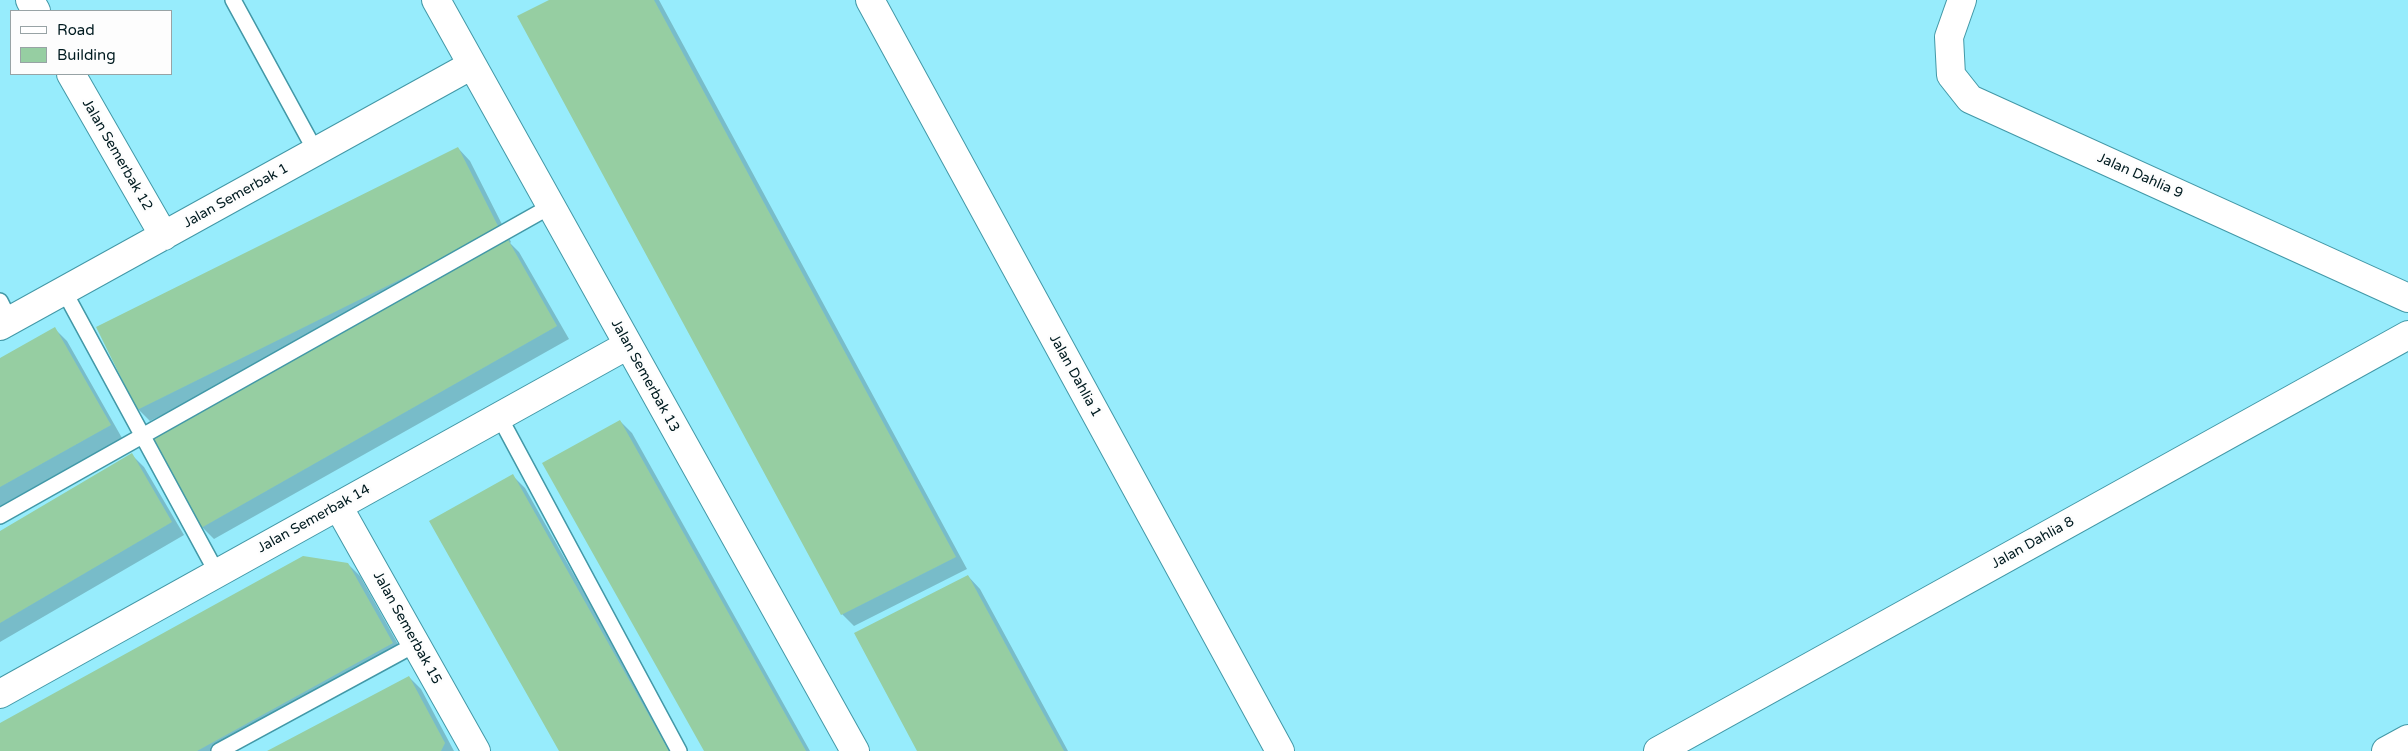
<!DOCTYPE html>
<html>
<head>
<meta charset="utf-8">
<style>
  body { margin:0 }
  #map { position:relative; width:2408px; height:751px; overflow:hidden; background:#97ecfc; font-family:"Varela Round",sans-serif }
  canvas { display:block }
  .legend { position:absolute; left:10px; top:10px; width:162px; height:65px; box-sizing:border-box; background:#fdfdfd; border:1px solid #98a3a5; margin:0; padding:6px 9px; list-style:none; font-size:15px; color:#011b20 }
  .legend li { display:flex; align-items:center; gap:10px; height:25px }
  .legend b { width:25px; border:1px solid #98a3a5 }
</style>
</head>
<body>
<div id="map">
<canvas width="2408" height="751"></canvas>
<ul class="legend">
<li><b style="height:6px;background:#fff"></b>Road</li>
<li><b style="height:14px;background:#96cea2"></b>Building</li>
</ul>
</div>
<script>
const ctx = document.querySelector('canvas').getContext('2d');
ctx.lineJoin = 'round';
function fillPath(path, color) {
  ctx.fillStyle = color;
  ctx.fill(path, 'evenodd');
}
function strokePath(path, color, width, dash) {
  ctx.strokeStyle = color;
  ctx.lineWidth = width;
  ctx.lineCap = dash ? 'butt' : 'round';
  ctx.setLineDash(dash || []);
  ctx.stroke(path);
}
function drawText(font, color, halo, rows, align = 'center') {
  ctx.font = font + ' "Varela Round",sans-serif';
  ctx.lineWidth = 5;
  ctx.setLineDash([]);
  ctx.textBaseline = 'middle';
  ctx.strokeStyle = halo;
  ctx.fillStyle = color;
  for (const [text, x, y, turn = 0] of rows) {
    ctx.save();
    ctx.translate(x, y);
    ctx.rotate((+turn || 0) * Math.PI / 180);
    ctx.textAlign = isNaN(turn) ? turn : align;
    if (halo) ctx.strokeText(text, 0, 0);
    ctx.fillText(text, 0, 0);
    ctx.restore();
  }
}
fillPath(new Path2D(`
  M552 0H659L967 569 854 626 842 614Z
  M458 148 470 161 511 242 510 243 519 252 569 339 214 539 202 527 400 297 150 421 138 409Z
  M55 329 67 341 122 438 0 506V360Z
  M620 421 632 433 810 751H705Z
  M132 455 144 467 184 535 0 642V532Z
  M513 476 525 488 673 751H560Z
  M348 564 360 576 404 655 230 751H0V724Z
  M968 576 980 589 1068 751H919Z
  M409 677 421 689 454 751H270Z`), '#0003');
fillPath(new Path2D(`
  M549 0H654L956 557 841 615 517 16Z
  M458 147 500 230 137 410 96 327Z
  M507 238 557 326 201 528 151 439Z
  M55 327 111 425 0 487V358Z
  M620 420 806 751H704L542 463Z
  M132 453 172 522 0 623V531Z
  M513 474 669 751H559L429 521Z
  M303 556 348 563 393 643 197 751H0V723Z
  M968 575 1033 695 1064 751H917L854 633Z
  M409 676 445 743 441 751H267Z`), '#96cea2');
const service = new Path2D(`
  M233 0 316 152
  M64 291 217 573
  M0 301 10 321
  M499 416 679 751
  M0 516 551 206
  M219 751 416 644`);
const minor = new Path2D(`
  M30 0 36 11
  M436 0 855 751
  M870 0 1280 751
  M1962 0 1949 37 1951 75 1970 99 2408 298
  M71 74 164 236
  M0 326 472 65
  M338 506 476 751
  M0 694 628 345
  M1658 751 2408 335
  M2386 751 2408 739`);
strokePath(service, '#4298a7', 18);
strokePath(minor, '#4298a7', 30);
strokePath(service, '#fff', 15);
strokePath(minor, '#fff', 28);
drawText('14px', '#011b20', '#fdfdfd', [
  ["Jalan Semerbak 12",117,155,60],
  ["Jalan Dahlia 9",2140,176,24],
  ["Jalan Semerbak 1",236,196,-29],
  ["Jalan Semerbak 13",645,376,61],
  ["Jalan Dahlia 1",1075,376,61],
  ["Jalan Semerbak 14",314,519,-29],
  ["Jalan Dahlia 8",2033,543,-29],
  ["Jalan Semerbak 15",407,628,61]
]);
</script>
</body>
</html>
